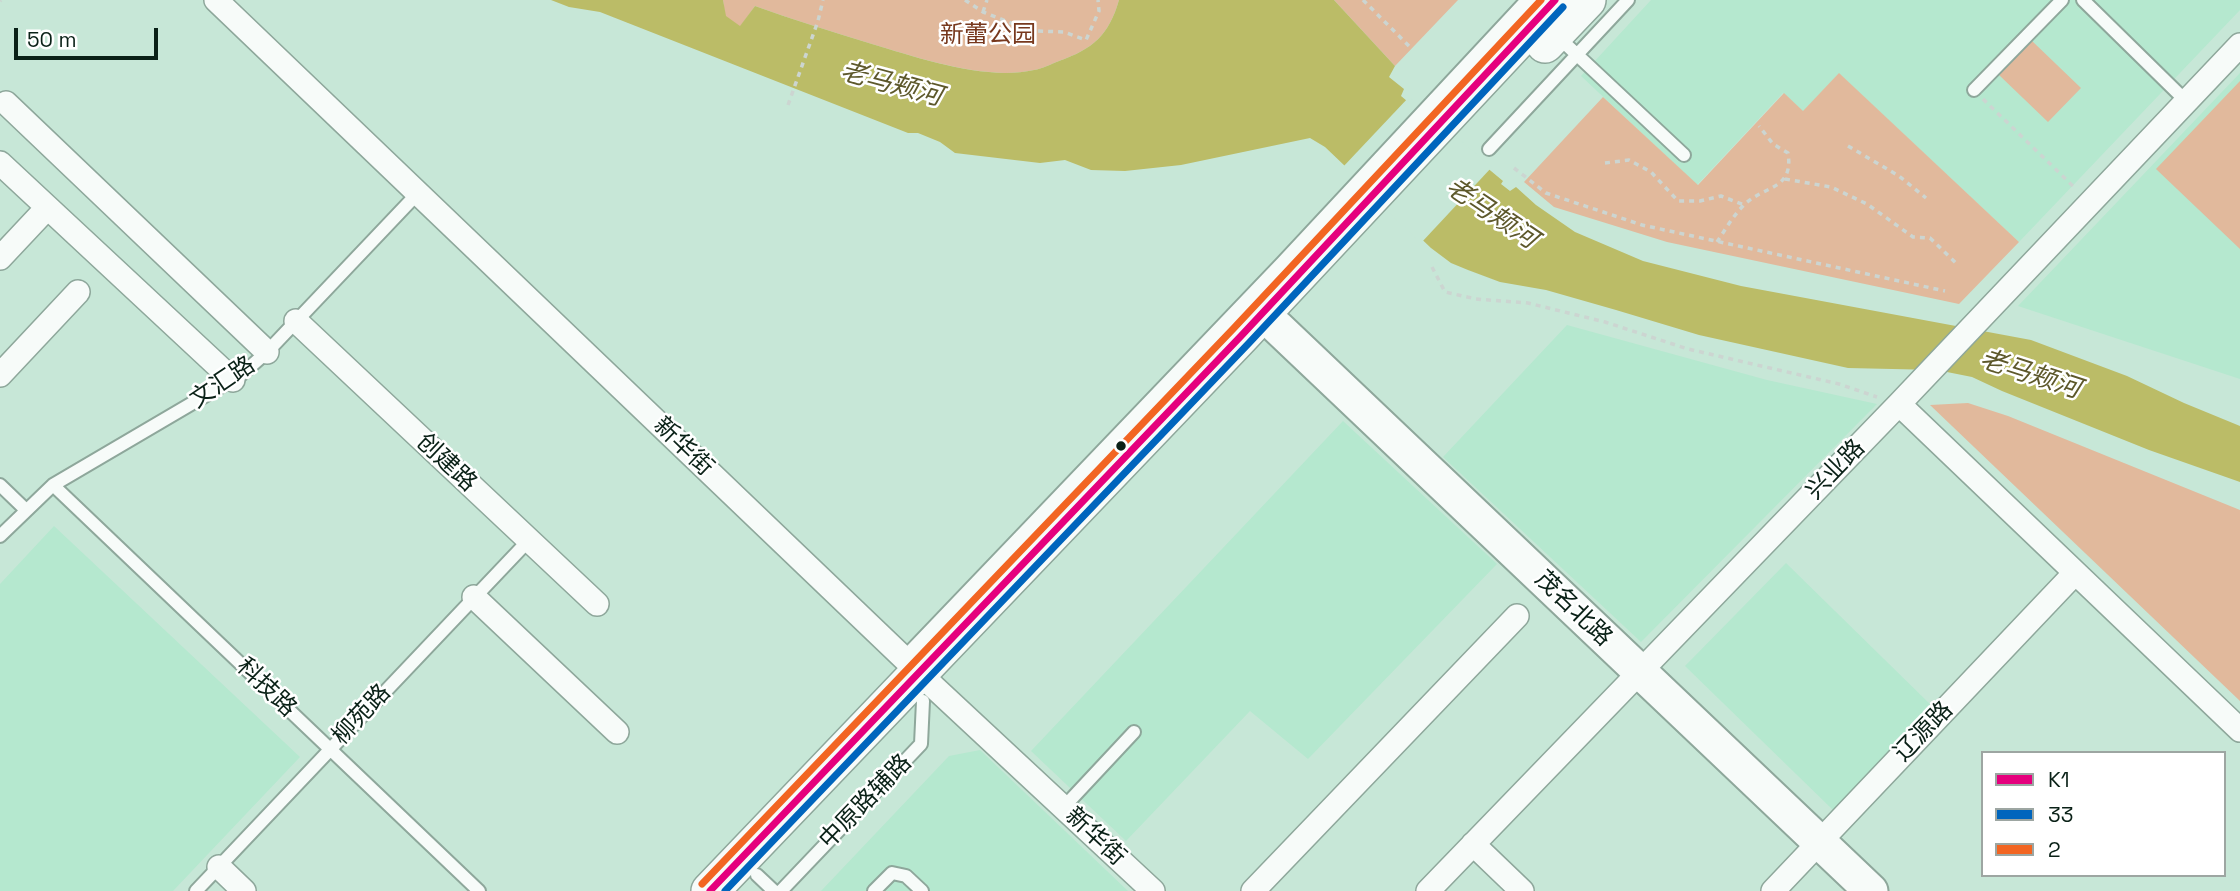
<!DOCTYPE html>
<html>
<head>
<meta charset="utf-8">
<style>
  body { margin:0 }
  #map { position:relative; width:2240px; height:891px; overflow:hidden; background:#c7e7d7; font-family:"Space Grotesk",sans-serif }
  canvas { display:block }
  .legend { position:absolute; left:1981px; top:751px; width:245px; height:126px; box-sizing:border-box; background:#fff; border:2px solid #9da6a2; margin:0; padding:9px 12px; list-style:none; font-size:21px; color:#0a2117 }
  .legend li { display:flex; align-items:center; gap:14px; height:35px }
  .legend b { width:35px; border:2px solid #9da6a2 }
  .scale { position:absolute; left:14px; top:28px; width:144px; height:32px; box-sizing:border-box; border:4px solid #0a2117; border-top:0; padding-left:9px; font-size:21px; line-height:24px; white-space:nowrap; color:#0a2117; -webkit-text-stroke:5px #fff; paint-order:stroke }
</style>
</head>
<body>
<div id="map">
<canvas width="2240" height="891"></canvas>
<ul class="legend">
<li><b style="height:9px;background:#e5007d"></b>K1</li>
<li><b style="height:9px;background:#0065bd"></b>33</li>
<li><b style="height:9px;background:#f26522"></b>2</li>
</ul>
<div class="scale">50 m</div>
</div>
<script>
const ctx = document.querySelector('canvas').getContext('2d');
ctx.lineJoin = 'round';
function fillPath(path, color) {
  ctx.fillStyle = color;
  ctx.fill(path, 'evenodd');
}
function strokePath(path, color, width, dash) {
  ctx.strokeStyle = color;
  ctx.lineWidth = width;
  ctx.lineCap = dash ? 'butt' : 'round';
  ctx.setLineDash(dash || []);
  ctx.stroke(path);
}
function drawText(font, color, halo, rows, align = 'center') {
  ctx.font = font + ' "Space Grotesk","Noto Sans SC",sans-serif';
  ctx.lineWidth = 5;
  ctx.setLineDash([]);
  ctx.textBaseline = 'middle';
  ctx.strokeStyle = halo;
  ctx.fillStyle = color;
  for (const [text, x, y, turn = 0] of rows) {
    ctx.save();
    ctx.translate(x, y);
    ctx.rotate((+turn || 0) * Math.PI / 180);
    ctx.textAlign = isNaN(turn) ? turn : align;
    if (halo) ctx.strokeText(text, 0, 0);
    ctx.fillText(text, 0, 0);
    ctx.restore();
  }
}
fillPath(new Path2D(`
  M1651 0H2240V10L2019 242 1839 74 1803 112 1783 93 1697 185 1581 76Z
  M2240 73V379L2018 306Z
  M1567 325 1767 380 1877 404 1641 642 1443 457Z
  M1343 421 1497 564 1308 759 1250 711 1126 841 1031 751Z
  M54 526 300 757 173 891H0V584Z
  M1786 563 1933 707 1833 810 1685 666Z
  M980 750 1128 891H821L949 756Z`), '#b5e8cf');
fillPath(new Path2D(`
  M723 0H1119C1109 35 1093 49 1059 61 1051 64 1042 69 1034 70 986 81 919 58 872 44 833 32 794 20 755 6L740 27 725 16Z
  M1334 0H1458L1395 66Z
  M2031 40 2081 88 2048 122 1998 74Z
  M1839 73 2019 242 1959 304 1667 242 1554 207 1524 182 1603 97 1698 185 1784 93 1803 111Z
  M2240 81V249L2156 169Z
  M1968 403 2008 416 2240 510V701L1930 405Z`), '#e1b99c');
fillPath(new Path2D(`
  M551 0H723L726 16 740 26 755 6C794 20 833 32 872 44 919 58 985 81 1034 70 1042 69 1051 64 1059 61 1093 49 1109 35 1119 0H1334L1395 66 1389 77 1404 89 1401 96 1503 181 1501 184 1510 191 1516 187 1536 205 1575 232 1643 261 1741 286 2031 340 2127 376 2184 403 2240 426V482L2149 450 2002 391 1972 377 1937 370 1848 368 1699 335 1616 310 1546 290 1500 282 1468 270 1451 263 1431 248 1325 147 1310 138 1181 165 1125 171 1091 170 1065 160 1040 163 955 153 940 142 918 133H908L600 12 569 7Z`), '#bbbc67');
fillPath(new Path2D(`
  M1409 97 1492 167 1421 243 1342 168Z`), '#c7e7d7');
const lane = new Path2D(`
  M2083 0 2186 101
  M1557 36 1684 155
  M1974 90 2062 0
  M1489 149 1628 0
  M0 485 26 510
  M53 485 479 891
  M0 536 53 485 242 374 267 352 417 194
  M904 658 1282 263 1527 0
  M1063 808 1134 732
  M757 875 774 891
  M196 891 529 540
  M781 891 921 744 923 701
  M874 891 892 873 906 876 922 891`);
const street = new Path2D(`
  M216 0 935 688 1153 891
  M6 103 267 352
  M0 163 233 380
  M0 258 47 208
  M296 321 597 604
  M0 375 78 292
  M1899 404 2240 730
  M474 597 617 732
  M1473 844 1522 891
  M219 867 244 891
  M1253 891 1517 616
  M1428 891 1899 404 2240 45
  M1773 891 2075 573`);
const secondary = new Path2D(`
  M1277 327 1871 891`);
const primary = new Path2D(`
  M1545 44 1587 0
  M710 891 1241 336 1555 0`);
strokePath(lane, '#8ea79b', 16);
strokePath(street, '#8ea79b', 26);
strokePath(secondary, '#8ea79b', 37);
strokePath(primary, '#8ea79b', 40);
strokePath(new Path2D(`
  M965 0 983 12 1011 23 1038 31 1064 32 1086 40 1099 11 1098 0
  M1363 0 1412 49
  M0 1 1 0
  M983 12 987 0
  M1983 99 2076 189
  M788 105 818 21 823 0
  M1848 146 1899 176 1926 198
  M1605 163 1629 160 1651 172 1678 201H1700L1721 196 1744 205
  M1514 168 1546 193 1642 225 1945 291
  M1785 179 1831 187 1867 204 1913 237 1930 238 1957 264
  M1717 242C1725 230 1733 216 1743 206 1763 185 1794 191 1788 153L1773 144 1759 126
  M1432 267 1445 292 1476 299 1528 303 1605 322 1688 349 1839 384 1877 397`), '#ccd5d1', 3.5, [5, 5]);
strokePath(lane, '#f7fbf9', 12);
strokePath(street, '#f7fbf9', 23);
strokePath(secondary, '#f7fbf9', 33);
strokePath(primary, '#f7fbf9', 37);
strokePath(new Path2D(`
  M710 891 1241 336 1555 0`), '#e5007d', 7);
strokePath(new Path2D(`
  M725 891 1249 343 1563 7`), '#0065bd', 7);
strokePath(new Path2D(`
  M702 884 1233 329 1541 0`), '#f26522', 7);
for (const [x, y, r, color] of [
  [1121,446,6,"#0a2117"]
]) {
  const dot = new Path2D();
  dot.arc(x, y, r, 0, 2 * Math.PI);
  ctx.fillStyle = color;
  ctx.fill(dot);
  strokePath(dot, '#fff', 2.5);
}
drawText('24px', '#77381d', '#fff', [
  ["新蕾公园",988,35]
]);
drawText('24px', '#0a2117', '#fff', [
  ["文汇路",223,383,-34],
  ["新华街",683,447,44],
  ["创建路",446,463,43],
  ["兴业路",1836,470,-46],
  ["茂名北路",1573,609,44],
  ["科技路",266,688,44],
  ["柳苑路",362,715,-47],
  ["辽源路",1924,732,-46],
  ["中原路辅路",866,802,-46],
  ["新华街",1095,837,43]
]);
drawText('italic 26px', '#5d582b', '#fff', [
  ["老马颊河",891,85,15],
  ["老马颊河",1491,214,34],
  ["老马颊河",2030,375,18]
]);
</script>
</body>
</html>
